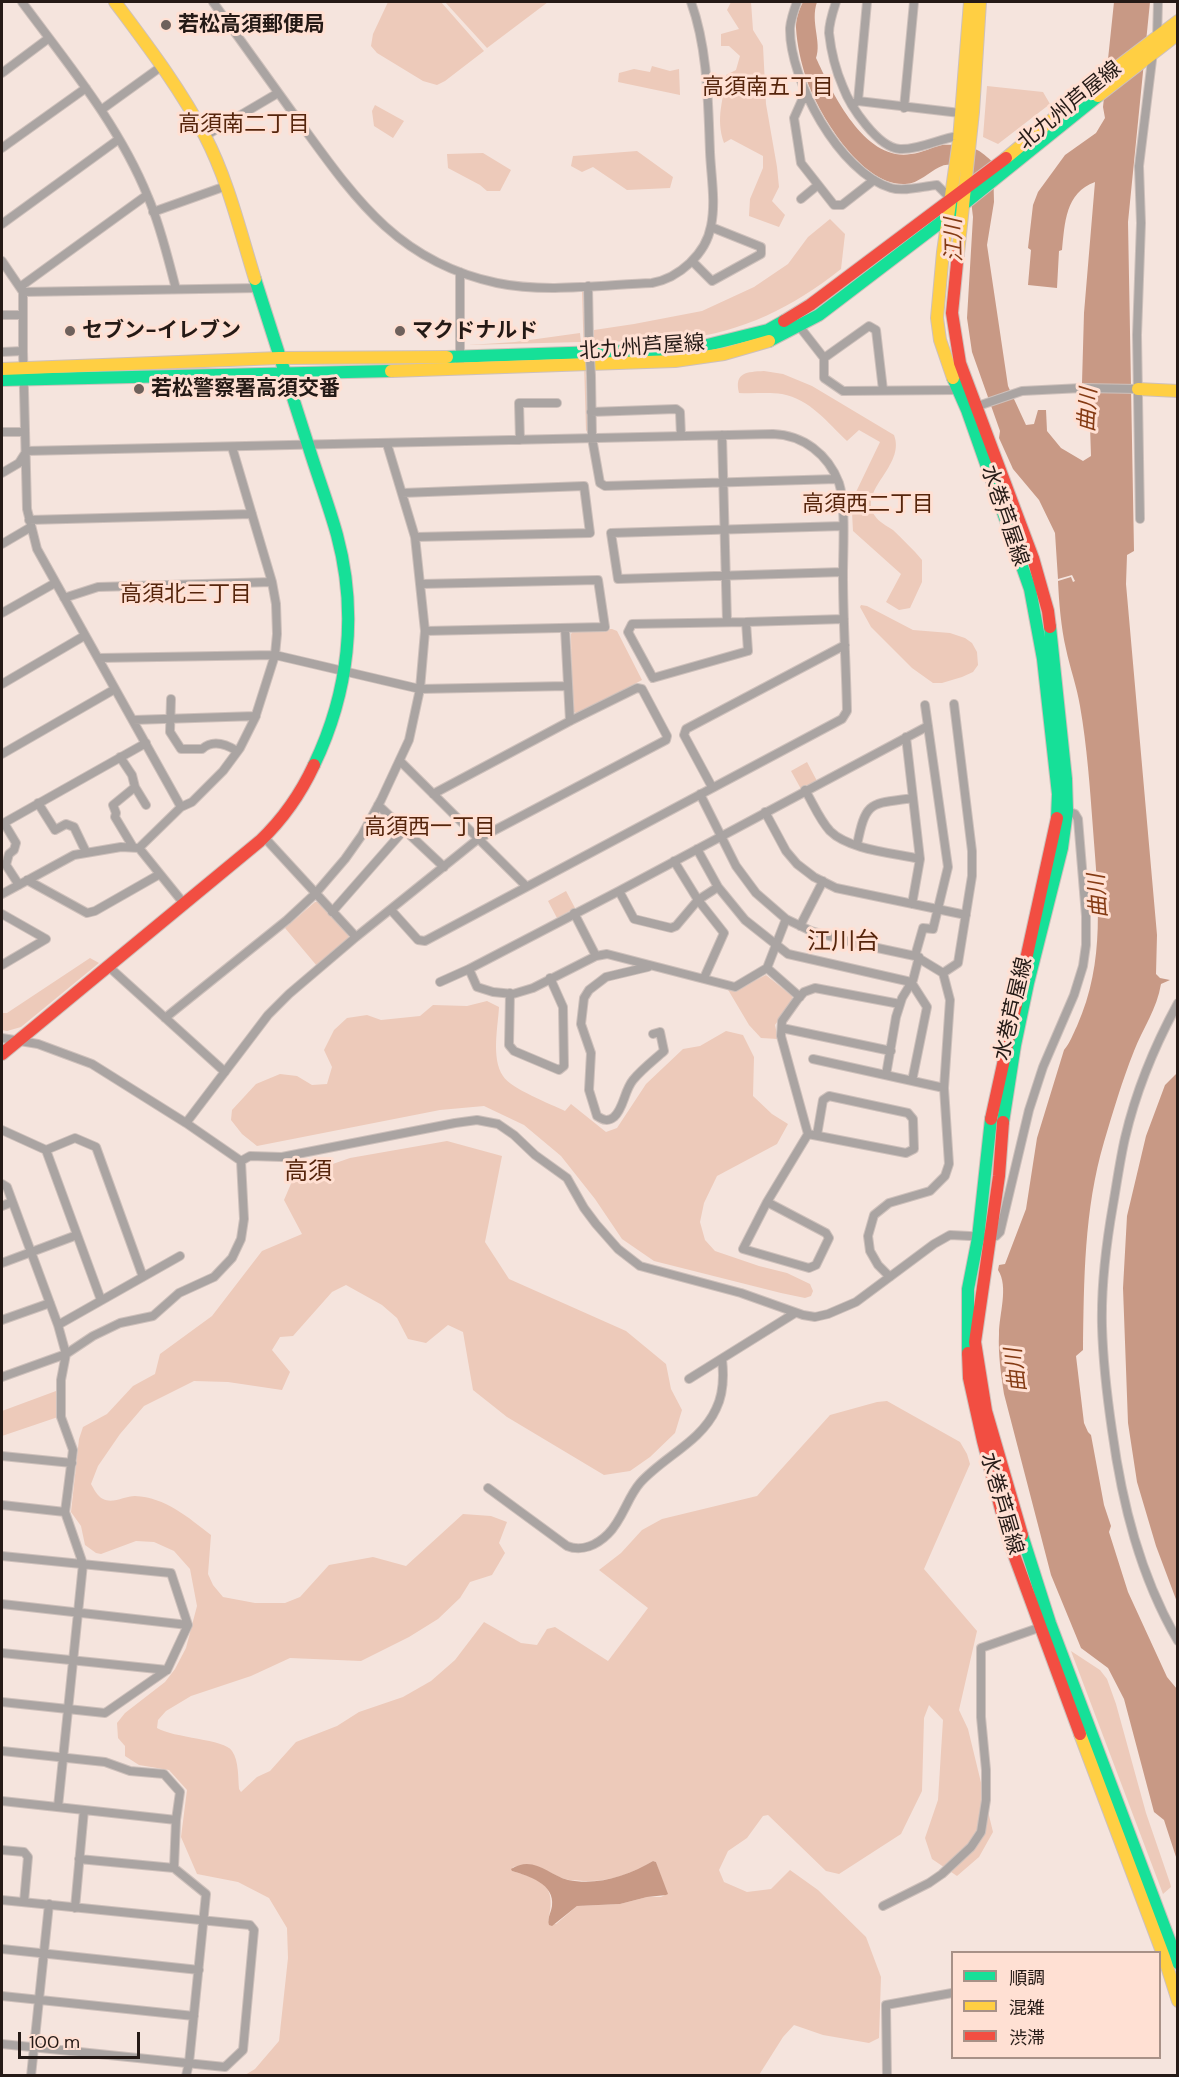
<!DOCTYPE html>
<html>
<head>
<meta charset="utf-8">
<style>
  body { margin:0 }
  #map { position:relative; width:1179px; height:2077px; overflow:hidden; background:#f5e4dd; font-family:"DM Sans","Noto Sans JP",sans-serif }
  canvas { display:block }
  .frame { position:absolute; inset:0; border:3px solid #251a16; pointer-events:none }
  .legend { position:absolute; left:951px; top:1951px; width:210px; height:108px; box-sizing:border-box; background:#ffe0d3; border:2px solid #a89187; margin:0; padding:8px 10px; list-style:none; font-size:18px; color:#251a16 }
  .legend li { display:flex; align-items:center; gap:12px; height:30px }
  .legend b { width:30px; border:2px solid #a89187 }
  .scale { position:absolute; left:18px; top:2032px; width:122px; height:27px; box-sizing:border-box; border:3px solid #251a16; border-top:0; padding-left:8px; font-size:18px; line-height:21px; white-space:nowrap; color:#251a16; -webkit-text-stroke:4px #ffe0d3; paint-order:stroke }
</style>
</head>
<body>
<div id="map">
<canvas width="1179" height="2077"></canvas>
<div class="frame"></div>
<ul class="legend">
<li><b style="height:8px;background:#16e098"></b>順調</li>
<li><b style="height:8px;background:#ffcf43"></b>混雑</li>
<li><b style="height:8px;background:#f24e42"></b>渋滞</li>
</ul>
<div class="scale">100 m</div>
</div>
<script>
const ctx = document.querySelector('canvas').getContext('2d');
ctx.lineJoin = 'round';
function fillPath(path, color) {
  ctx.fillStyle = color;
  ctx.fill(path, 'evenodd');
}
function strokePath(path, color, width, dash) {
  ctx.strokeStyle = color;
  ctx.lineWidth = width;
  ctx.lineCap = dash ? 'butt' : 'round';
  ctx.setLineDash(dash || []);
  ctx.stroke(path);
}
function drawText(font, color, halo, rows, align = 'center') {
  ctx.font = font + ' "DM Sans","Noto Sans JP",sans-serif';
  ctx.lineWidth = 6;
  ctx.setLineDash([]);
  ctx.textBaseline = 'middle';
  ctx.strokeStyle = halo;
  ctx.fillStyle = color;
  for (const [text, x, y, turn = 0] of rows) {
    ctx.save();
    ctx.translate(x, y);
    ctx.rotate((+turn || 0) * Math.PI / 180);
    ctx.textAlign = isNaN(turn) ? turn : align;
    if (halo) ctx.strokeText(text, 0, 0);
    ctx.fillText(text, 0, 0);
    ctx.restore();
  }
}
fillPath(new Path2D(`
  M388 2H441L484 51 445 81 437 85 423 81 377 53 371 46 373 34Z
  M445 2H548L487 48Z
  M731 2H751L753 30 763 46 766 104 777 167 779 187 772 201 785 215 779 227 749 216 750 199 763 168V156L731 139 724 143C715 117 724 100 726 75L736 70 740 56 729 46H721V34L739 29 727 10Z
  M652 66 670 71 679 69 680 95 618 82 619 73 634 69 650 72Z
  M987 86 1043 92 1050 104 998 144 983 137Z
  M375 105 404 121 393 138 374 126 372 111Z
  M637 151 673 177 670 188 627 190 593 167 582 172 571 166 573 156Z
  M483 153 511 170 500 191H487L480 185 448 168 447 154Z
  M830 219 845 234 841 269C793 307 743 332 682 339 653 342 623 341 594 342V330L634 324 702 311 754 287 788 264 808 237Z
  M582 291H583L587 412V430L586 432Z
  M580 333 581 342 468 345 515 342Z
  M191 366 212 368H261L41 375 40 373Z
  M764 371 783 374 812 386 894 435C906 466 857 490 875 516 879 522 887 526 893 530 903 540 913 549 922 560V582L910 608 899 610 886 602 901 574 853 531 851 494 856 492 880 442 859 430 847 441C828 423 810 399 782 394 768 392 753 394 739 393 734 372 747 372 764 371Z
  M861 605 867 606 913 630 950 633 965 638 972 643 977 652 978 665 973 672 962 677 942 683H933L912 668 871 627 860 607Z
  M612 629 617 631 642 680 578 714 572 711 571 634 574 630Z
  M807 762 817 781 801 789 791 771Z
  M566 891 575 908 557 918 548 901Z
  M315 902H318L349 935 348 941 317 966 285 928Z
  M90 958 99 963 21 1027 7 1031 2 1030V1013H7Z
  M766 975 792 996 793 999 775 1025 778 1039 761 1038 749 1025 727 988 736 990Z
  M487 1001 499 1007C498 1027 491 1058 503 1076 511 1089 551 1104 565 1111L571 1104 606 1132 617 1128 646 1084 683 1049 700 1046 726 1031 743 1035 754 1057 753 1096 772 1114 788 1124 777 1144 717 1176 704 1203 700 1222 705 1240 715 1251 759 1266 787 1273 810 1284 813 1291 811 1296 805 1298 781 1293 654 1261 622 1239 595 1199 561 1156 524 1125 484 1106 440 1110 257 1146 242 1134 231 1120 232 1110 256 1084 280 1074 297 1076 312 1085 327 1084 332 1067 324 1050 334 1030 347 1018 367 1015 381 1020 420 1016 433 1005 467 1006Z
  M447 1141 502 1156 485 1242 509 1279 626 1331 666 1364 671 1389 682 1410 675 1433 650 1457 630 1471 604 1475 507 1417 473 1390 463 1332 448 1325 426 1343 408 1339 397 1318 382 1305 346 1285 332 1292 293 1336 280 1337 272 1350 290 1372 282 1390 228 1382 194 1381 144 1406 120 1434 98 1466 91 1484C94 1489 97 1496 103 1499 113 1504 125 1496 135 1496 165 1497 189 1518 211 1535L208 1574 213 1585 223 1597 255 1603H285L300 1597 329 1565 373 1557 406 1566 463 1514 491 1516 507 1522 499 1543 505 1553 492 1575 470 1582 460 1598 438 1619 409 1637 361 1661 290 1658 251 1676 191 1696 166 1711 158 1720 157 1728C173 1738 225 1739 232 1751 239 1761 238 1778 239 1789L241 1792 257 1777 270 1771 296 1742 337 1726 359 1712 403 1697 431 1681 455 1660 484 1622 521 1643 537 1645 547 1629 555 1627 608 1661 648 1608 599 1570 621 1553 642 1530 662 1519 757 1496 830 1415 877 1402 887 1401 960 1442 967 1454 970 1464 924 1569 977 1631 959 1710 968 1729 993 1832 979 1857 957 1876 932 1859 925 1838 938 1800 943 1720 929 1705 924 1718 922 1791 901 1834 839 1874 826 1871 768 1815 763 1816 747 1838 728 1851 719 1870 724 1882 747 1892 771 1889 790 1870 818 1890 866 1937 881 1977 879 2038 869 2043 823 2035 794 2025 783 2037 759 2075H245L255 2069 279 2041 288 1958 287 1928 269 1898 238 1882 197 1874 181 1837 187 1790 169 1770 139 1765 125 1756V1746L118 1738 117 1723 125 1713 165 1682 175 1669 186 1648 197 1606 190 1569 174 1551 154 1542 136 1541 101 1554 96 1553 85 1545 81 1526 71 1512 79 1439 83 1427 107 1414 133 1386 155 1374 160 1354 212 1316 262 1251 302 1234 284 1200 293 1179 304 1170 324 1167 350 1158ZM653 1861 656 1862 667 1894 661 1897H647L620 1904 577 1906 556 1924 548 1921C557 1886 544 1880 512 1871L513 1867C538 1860 544 1872 565 1879 570 1881 577 1880 583 1881 609 1882 631 1874 653 1861Z
  M56 1391 58 1417 2 1436V1411Z
  M1071 1651 1100 1670 1107 1679 1116 1704 1146 1813 1170 1883 1171 1887 1163 1894Z`), '#edcaba');
fillPath(new Path2D(`
  M803 2H817C810 22 822 42 816 58 832 92 864 162 911 154 922 153 932 147 942 145 951 144 966 146 975 149 981 151 988 158 993 162L994 202 987 245 1008 386 1026 425 1034 424 1038 410H1046L1047 431 1061 448 1083 461 1091 456 1090 426 1082 383 1084 313 1095 182C1065 193 1065 223 1062 250L1059 251 1057 288 1028 285 1031 250 1028 248 1033 205 1038 192 1065 155 1096 133 1105 118 1103 107 1114 2H1150L1128 222 1134 551 1127 555 1126 584 1157 935 1156 974 1160 978 1170 980 1161 984C1157 1009 1143 1028 1134 1051 1122 1081 1113 1112 1104 1142 1084 1210 1084 1280 1083 1350L1076 1356 1084 1423 1088 1432 1091 1435 1104 1505 1111 1526 1109 1532 1128 1592 1167 1677 1177 1689V1860L1164 1820 1154 1812 1124 1699 1108 1668 1081 1648 1051 1575 1004 1394C1001 1374 998 1354 999 1334 999 1314 1009 1287 998 1270L999 1265 1005 1264 1026 1209 1037 1138 1064 1050C1070 1043 1073 1034 1077 1026 1106 961 1098 897 1093 829 1090 788 1087 746 1080 706 1077 687 1070 668 1066 649 1061 627 1059 603 1058 581L1071 577 1073 582 1075 581 1072 575 1058 579 1055 533 1039 500 1013 469 999 438 1000 431 972 352 967 318 973 217 968 176 960 166C954 165 947 164 942 166 929 171 919 184 905 184 861 186 818 113 806 78 801 62 797 45 796 28 796 18 799 10 803 2Z
  M1177 1073V1602L1156 1546 1137 1482 1128 1423 1123 1288 1127 1216 1146 1136 1165 1085Z
  M653 1861 656 1862 668 1894 666 1895 647 1897 620 1904 577 1906 552 1926 549 1925C547 1918 551 1913 552 1906 555 1884 529 1876 512 1871L511 1869C534 1855 548 1875 568 1880 597 1886 628 1876 653 1861Z`), '#c89985');
const street = new Path2D(`
  M22 2C68 64 119 125 148 197 161 227 168 259 176 289
  M213 2C241 41 270 81 298 120 354 197 397 262 497 283 544 293 603 285 652 283 679 278 706 254 711 226 716 202 711 176 710 152 708 102 708 49 691 2
  M797 2C794 10 791 19 790 28 789 80 840 173 891 188 904 192 924 186 937 185L951 199
  M836 2C833 11 829 23 829 33 831 51 836 71 843 87 850 106 878 148 900 149 920 150 940 138 959 136
  M1157 40 1158 2
  M2 73 49 38
  M808 98 802 100 794 118 801 163 834 205H842L874 180
  M858 101 867 2
  M853 104 858 101 960 113
  M904 108 914 2
  M101 110 162 66
  M205 136 278 93
  M2 148 86 88
  M801 199 818 185
  M153 212 226 186
  M2 224 119 139
  M2 261 23 292V351L27 509 37 549 181 807
  M692 261 712 281 761 254V247L711 227
  M588 286 589 340
  M20 287 147 195
  M23 292 259 288
  M2 315H22
  M799 326 824 358
  M2 352 23 351
  M460 362V272
  M591 376 592 438 600 483 605 486 837 479
  M883 390 876 330 869 326 824 358V378L843 391 958 390
  M975 407 1022 391 1082 388 1138 389
  M591 412 676 409 680 412 681 436
  M2 432H24
  M722 435 727 622
  M520 440 519 403H557
  M26 451 773 434C803 435 828 454 839 483 846 504 843 550 843 574 843 620 846 665 847 711L842 719 425 941 418 940 391 910
  M2 473 19 463 26 452
  M402 493 584 486 590 533 415 537
  M1140 519 1137 335 1141 223 1139 166 1153 52
  M29 520 252 514
  M2 544 31 527
  M843 572 618 579 611 533 843 526
  M421 584 598 580 605 627 425 631
  M64 598 98 587 272 582
  M2 613 55 583
  M746 622 748 651 653 678 628 632 632 624Z
  M746 622 844 619
  M565 628 570 721
  M99 658 275 655 420 689 567 686
  M2 684 84 636
  M171 699 170 732 181 749H202C213 739 226 744 237 751
  M133 720 256 716
  M906 737 920 859 912 904
  M2 754 115 689
  M120 757 132 775 135 787 113 805 116 813 115 817 133 847
  M400 761 526 886
  M135 787 146 805
  M712 787 684 735 686 729 845 645
  M805 790C813 803 819 819 830 831 849 850 894 853 920 859
  M700 794 736 866 756 893 786 919 811 931 854 943 915 956 943 973 950 1000 944 1088 949 1164 945 1176 930 1191 889 1203 874 1215 868 1236 870 1251 878 1265 890 1277
  M38 803 55 830 66 824 74 827 86 852
  M378 805 444 867
  M765 812 786 851 797 864 814 877 836 888 966 915
  M4 823 16 843 14 850 9 854 6 865 19 885
  M2 824 146 743
  M264 837 356 937
  M857 845C866 800 870 804 913 798
  M139 848 181 807 192 802 223 771 240 748 255 718 275 655 277 634 276 604 272 582 232 447
  M697 849 718 887 745 920 788 954 911 982 927 1007 912 1081
  M674 861 698 900 724 933 704 978
  M27 880 87 913 95 911 160 874
  M619 891 634 919 671 928 676 926 698 900 718 887
  M2 894 74 855 121 847 139 848 185 905
  M332 912 404 830
  M574 913 596 956
  M2 914 46 939 2 965
  M800 926 823 881
  M915 956 923 928 933 929 948 867 925 705
  M109 967 225 1072
  M648 967 606 977 589 990 584 998 581 1024 591 1053 589 1090 597 1116C603 1120 608 1122 614 1117 624 1108 624 1091 633 1080 642 1069 654 1060 664 1051L660 1032 653 1034
  M767 968 800 997
  M469 969 477 987 493 992 513 994 533 988 596 956 607 954 735 987 767 968 786 919
  M943 973 958 963 972 876V851L954 704
  M440 982 469 969 619 891 928 726
  M510 993 509 1045 514 1051 559 1070 564 1066 563 1007 550 978
  M1178 1003C1155 1045 1136 1091 1125 1138 1120 1160 1117 1182 1113 1205 1106 1245 1101 1285 1102 1326 1103 1361 1107 1396 1112 1430 1122 1503 1140 1576 1178 1641
  M165 1018 287 920 315 894 345 859 362 835 381 800 409 740 420 689 425 631 415 537 387 444
  M782 1028 891 1051
  M2 1038 38 1044 92 1064 186 1123 241 1161
  M813 1059 944 1088
  M886 1075 896 1017 902 998 913 980 919 957
  M186 1123 268 1015 289 994 356 937 478 839 666 740 667 736 642 689 637 688 570 721 433 794
  M2 1130 46 1150 75 1138 96 1147 143 1277
  M808 1134 906 1153 914 1149 913 1119 908 1113 829 1096 823 1100 817 1135
  M46 1150 101 1300
  M241 1161 250 1156 282 1157 455 1123 477 1120 498 1124 514 1135 535 1155 567 1178 584 1208 596 1224 618 1249 640 1266 741 1293 803 1315 815 1317 828 1314 856 1302 934 1244 950 1235 989 1237 996 1236 1000 1232 1029 1110 1043 1067 1074 995 1083 966 1086 945V916L1078 819 1075 814 1067 811
  M2 1184 7 1187 58 1325 66 1354 61 1380V1417L73 1450 65 1512 83 1564 58 1807
  M767 1202 826 1233 829 1238 816 1265 809 1268 743 1249 767 1202 808 1134 781 1036 782 1021 797 1000 804 992 815 988 900 1004
  M2 1206 12 1202
  M2 1263 77 1235
  M2 1320 50 1303
  M58 1325 180 1256
  M2 1377 66 1354 93 1336 120 1323 153 1316 179 1293 214 1277 232 1258 241 1239 244 1219 241 1161
  M689 1379 795 1313
  M2 1456 72 1463
  M488 1488 567 1546C582 1552 597 1545 608 1534 623 1519 627 1498 640 1483 663 1457 701 1442 716 1409 724 1393 724 1376 722 1359
  M2 1505 65 1512
  M2 1556 171 1573 188 1625 167 1670 105 1713 2 1702
  M2 1604 188 1625
  M2 1653 167 1670
  M2 1751 105 1762 130 1771 164 1774 180 1792 176 1820 174 1868 206 1894 189 2063 186 2076
  M2 1801 176 1820
  M2 1850 24 1852 28 1857 24 1902
  M79 1859 174 1868
  M2 1900 250 1925 254 1930 243 2050 225 2067 2 2044
  M883 1906 929 1883 942 1874 971 1847 981 1832 986 1800V1770L981 1717V1648L1044 1626
  M75 1908 84 1810
  M2 1949 199 1970
  M2 1996 194 2016
  M31 2076 49 1904
  M887 2076 886 2005 952 1993`);
const fast = new Path2D(`
  M255 279C273 335 291 391 309 448 318 477 329 506 337 535 358 613 349 692 314 765
  M769 341 819 315 949 216 1098 96
  M447 357 691 349 768 330 784 321
  M953 378 967 410 1030 589 1043 659 1058 794 1057 818
  M2 380 391 371
  M1003 1122 1015 1045 1028 983 1062 848 1067 811 1066 779 1050 627
  M968 1353V1289L978 1238 991 1119
  M1022 1535 1050 1623 1178 1963`);
const slow = new Path2D(`
  M115 2C147 45 180 88 205 136 228 180 240 231 255 279
  M1098 96 1178 34
  M1006 158 1095 84 1178 21
  M958 253 973 112 980 2
  M2 369 279 358 447 357
  M391 371 675 361 724 354 769 341
  M953 378 940 340 937 318 943 252 959 140 970 2
  M1138 389 1178 391
  M1080 1734 1164 1957 1178 2001`);
const jam = new Path2D(`
  M958 253 952 313 960 363 1033 558 1048 611 1050 627
  M784 321 810 305 1006 158
  M2 1054 260 841C282 820 301 793 314 765
  M991 1119 1057 818
  M1003 1122 999 1176 975 1342 986 1411 1022 1535
  M968 1353 969 1378 983 1441 1010 1544 1080 1734`);
strokePath(street, '#cec0bb', 10);
strokePath(fast, '#cec0bb', 14);
strokePath(slow, '#cec0bb', 14);
strokePath(jam, '#cec0bb', 14);
strokePath(street, '#aaa4a2', 8);
strokePath(fast, '#16e098', 12);
strokePath(slow, '#ffcf43', 12);
strokePath(jam, '#f24e42', 12);
const streetBridge = new Path2D(`
  M589 340 591 376`);
strokePath(streetBridge, '#cec0bb', 10, []);
strokePath(streetBridge, '#aaa4a2', 8);
for (const [x, y, r, color] of [
  [166,25,6,"#6e615c"],
  [70,331,6,"#6e615c"],
  [400,331,6,"#6e615c"],
  [139,389,6,"#6e615c"]
]) {
  const dot = new Path2D();
  dot.arc(x, y, r, 0, 2 * Math.PI);
  ctx.fillStyle = color;
  ctx.fill(dot);
  strokePath(dot, '#ffe0d3', 2);
}
drawText('bold 21px', '#251a16', '#ffe0d3', [
  ["若松高須郵便局",178,25],
  ["セブン-イレブン",82,331],
  ["マクドナルド",412,331],
  ["若松警察署高須交番",151,389]
], 'left');
drawText('21px', '#251a16', '#ffe0d3', [
  ["北九州芦屋線",1070,106,-39],
  ["北九州芦屋線",642,348,-4],
  ["水巻芦屋線",1004,516,71],
  ["水巻芦屋線",1014,1009,-77],
  ["水巻芦屋線",1001,1504,74]
]);
drawText('22px', '#56250c', '#ffe0d3', [
  ["高須南五丁目",768,88],
  ["高須南二丁目",244,125],
  ["高須西二丁目",868,505],
  ["高須北三丁目",186,595],
  ["高須西一丁目",430,828]
]);
drawText('italic 22px', '#853b14', '#ffe0d3', [
  ["江川",955,240,-91],
  ["曲川",1089,410,-87],
  ["曲川",1099,896,-94],
  ["曲川",1017,1370,-97]
]);
drawText('24px', '#56250c', '#ffe0d3', [
  ["江川台",843,943],
  ["高須",308,1173]
]);
</script>
</body>
</html>
